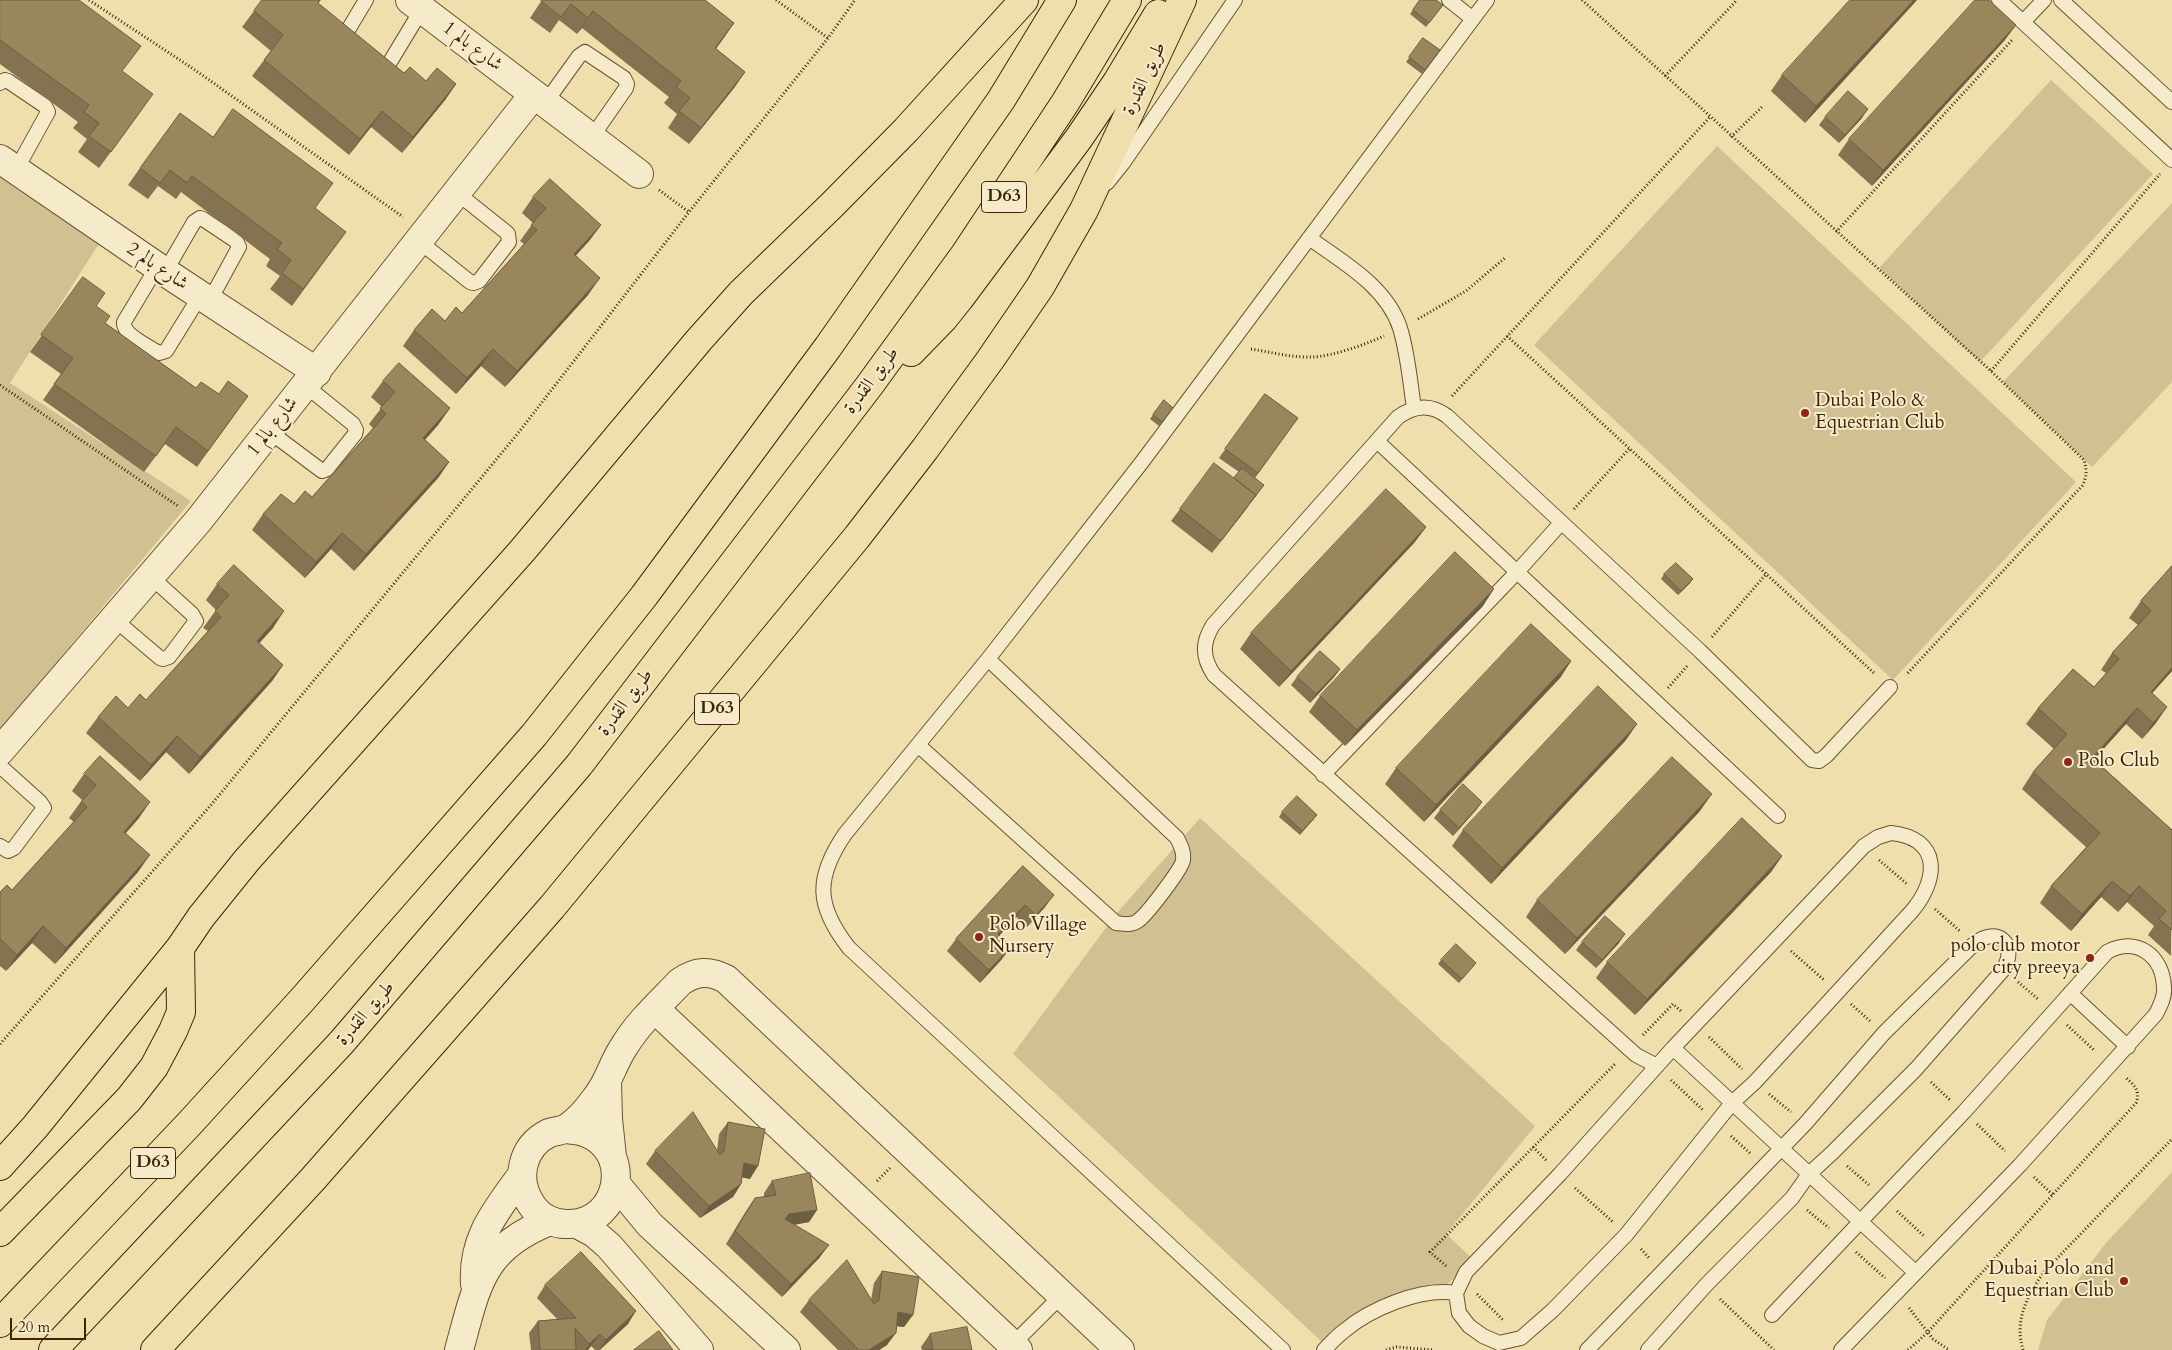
<!DOCTYPE html>
<html>
<head>
<meta charset="utf-8">
<style>
  body { margin:0 }
  #map { position:relative; width:2172px; height:1350px; overflow:hidden; background:#efdfad; font-family:Cardo,serif }
  canvas { display:block }
  .scale { position:absolute; left:10px; top:1318px; width:76px; height:22px; box-sizing:border-box; border:2px solid #3c2606; border-top:0; padding-left:6px; font-size:15px; line-height:18px; white-space:nowrap; color:#3c2606; -webkit-text-stroke:4px #f5eaca; paint-order:stroke }
</style>
</head>
<body>
<div id="map">
<canvas width="2172" height="1350"></canvas>
<div class="scale">20 m</div>
</div>
<script>
const ctx = document.querySelector('canvas').getContext('2d');
ctx.lineJoin = 'round';
function fillPath(path, color) {
  ctx.fillStyle = color;
  ctx.fill(path, 'evenodd');
}
function strokePath(path, color, width, dash) {
  ctx.strokeStyle = color;
  ctx.lineWidth = width;
  ctx.lineCap = dash ? 'butt' : 'round';
  ctx.setLineDash(dash || []);
  ctx.stroke(path);
}
function drawText(font, color, halo, rows, align = 'center') {
  ctx.font = font + ' Cardo,Amiri,serif';
  ctx.lineWidth = 4;
  ctx.setLineDash([]);
  ctx.textBaseline = 'middle';
  ctx.strokeStyle = halo;
  ctx.fillStyle = color;
  for (const [text, x, y, turn = 0] of rows) {
    ctx.save();
    ctx.translate(x, y);
    ctx.rotate((+turn || 0) * Math.PI / 180);
    ctx.textAlign = isNaN(turn) ? turn : align;
    if (halo) ctx.strokeText(text, 0, 0);
    ctx.fillText(text, 0, 0);
    ctx.restore();
  }
}
fillPath(new Path2D(`
  M2051 80 2153 174 1980 362 1879 268Z
  M1717 146 2076 482 1893 680 1534 345Z
  M0 170 102 239 10 383 191 501 0 730Z
  M2172 203V382L2092 467 2003 382Z
  M1200 818 1535 1126 1446 1234 1476 1262 1447 1284 1415 1292 1321 1341 1013 1054 1116 914Z
  M2172 1172V1350H2038L2047 1320 2106 1243Z`), '#d1c091');
const lane = new Path2D(`
  M1449 0 1473 19
  M1999 0 2172 160
  M2061 0 2172 102
  M2023 22 2044 0
  M347 45 345 42V35L366 0
  M373 62 384 66 390 62 422 9
  M0 83 5 80 8 81 45 106 48 112 16 170
  M546 102 579 56 585 52 624 78 627 84 626 88 592 137
  M1107 183 1123 163 1235 0
  M1309 238C1343 262 1387 287 1400 328 1408 354 1410 382 1414 408
  M420 242 470 282 473 283 479 281 509 242 508 234 506 232 457 193
  M157 267 124 322C122 334 149 347 159 353L166 351 200 296
  M165 272 194 222 200 218 203 219 236 241 239 247 209 302
  M270 432 322 471 327 469 355 434 356 430 353 424 306 386
  M1377 441 1778 816
  M114 619 160 658 163 659 169 657 196 621 192 614 151 577
  M918 745 1116 923C1124 924 1132 926 1139 920 1147 914 1182 869 1183 860 1184 852 1181 846 1177 838L988 659
  M0 766 40 802 44 808 14 848 8 851 0 846
  M1323 775 1517 572 1561 523
  M1891 833C1941 838 1939 879 1912 911L1755 1082 1732 1103 1626 1235 1553 1310 1521 1338 1499 1343 1483 1336 1469 1326 1459 1313 1456 1293 1466 1272 1560 1174 1673 1048 1864 846 1878 837Z
  M2070 993 2128 1047
  M1673 1048 1915 1272
  M1657 1066 1636 1055 1214 675C1202 657 1202 643 1213 625L1398 417C1415 405 1431 404 1447 416L1700 651 1812 760 1819 761 1826 756 1890 687
  M1772 1315 1964 1112 2107 952C2136 936 2163 955 2164 988 2165 997 2160 1006 2156 1014L2020 1165 1841 1350
  M1012 1345 1061 1296
  M1283 1350 849 948C816 906 815 878 845 834L988 659 1142 462 1487 0
  M1324 1350C1330 1344 1337 1336 1344 1331 1370 1309 1421 1287 1456 1293
  M1587 1350 1805 1124 1884 1033 1974 944C1997 925 2019 944 2003 970L1916 1069 1832 1153 1809 1174 1792 1198 1706 1285 1648 1350`);
const street = new Path2D(`
  M410 0 639 174
  M0 159 165 272 317 372
  M0 751 199 520 534 94
  M655 1009 1018 1350
  M607 1083 608 1119 612 1157
  M566 1129C571 1130 579 1130 584 1132 634 1149 622 1223 569 1224 554 1225 539 1217 531 1204 515 1180 521 1147 549 1133 554 1131 562 1131 567 1128 578 1121 588 1109 596 1098 609 1082 613 1062 625 1045 639 1022 661 1002 680 982 696 971 709 970 726 979L1120 1350
  M616 1184 650 1225 786 1350
  M577 1224 594 1233 609 1246 699 1350
  M475 1284C472 1238 496 1211 521 1176
  M459 1350C477 1285 481 1248 550 1221`);
const primary = new Path2D(`
  M911 352 944 318 960 298 1079 138 1117 82 1158 14
  M0 1166 35 1127 180 948 201 917 247 860 522 551 699 340 741 293 832 205 906 130 1024 0
  M0 1232 129 1099 154 1067 173 1031 181 1012 180 948
  M0 1323 190 1123 302 1000 534 735 644 596 828 347 1001 100 1062 0
  M53 1350 341 1043 579 765 869 386 965 254 1065 103 1127 0
  M155 1350 313 1179 552 907 857 537 925 449 990 360 1040 287 1084 210 1182 0`);
strokePath(lane, '#695430', 16);
strokePath(street, '#695430', 30);
strokePath(primary, '#3c2606', 30);
strokePath(new Path2D(`
  M89 0 195 70 403 217
  M776 0 828 38
  M1582 0 1991 371 2084 460C2087 470 2087 477 2082 486L1906 675
  M1665 76 1737 0
  M1731 137 1762 107
  M659 190 689 212
  M1836 232 2013 39
  M1418 319 1466 291 1506 257
  M1507 336 1875 674
  M1251 349C1271 352 1292 358 1313 357 1333 356 1364 345 1384 336
  M1991 371 2160 174
  M0 385 178 506
  M1452 396 1710 117
  M1574 509 1629 449
  M1712 637 1767 573
  M1668 688 1688 665
  M1879 860 1907 884
  M1935 909 1961 932
  M1791 951 1824 980
  M2018 982 2038 999
  M1851 1004 1870 1021
  M2067 1025 2095 1051
  M1643 1035 1673 1004 1681 1011
  M1709 1037 1742 1069
  M0 1044 211 805 519 432 689 212 828 38 855 0
  M1671 1080 1703 1110
  M1931 1082 1950 1100
  M1769 1094 1791 1112
  M1977 1124 2005 1151
  M1731 1136 1751 1154
  M1533 1147 1547 1161
  M1847 1166 1869 1185
  M2034 1177 2053 1195
  M877 1181 890 1168
  M1575 1188 1613 1222
  M1807 1210 1829 1228
  M1897 1211 1924 1236
  M1641 1249 1650 1259
  M1856 1252 1885 1278
  M1446 1266 1430 1252 1616 1063
  M1477 1294 1504 1321
  M1720 1299 1774 1350
  M1909 1308 1933 1339 1949 1350
  M1386 1350 1396 1347 1434 1350
  M1908 1350 1927 1333 2136 1103C2141 1090 2133 1084 2125 1077
  M2023 1350C2014 1320 2027 1296 2044 1272L2172 1139`), '#3c2606', 3, [1, 2.5]);
strokePath(lane, '#f5eaca', 14);
strokePath(street, '#f5eaca', 28);
strokePath(primary, '#efdfad', 28);
fillPath(new Path2D(`
  M0 0 122 71 141 111 99 168 78 152 87 139 73 128 78 122 0 64Z
  M321 0 318 3 404 73 426 81 456 84 445 100 402 153 371 127 349 155 252 76 271 51 242 27 254 11Z
  M542 0 734 23 716 49 745 72 734 88 689 144 668 128 677 114 664 103 669 97 582 28 577 34 559 20 550 33 530 18Z
  M1420 0 1443 5 1426 27 1410 14Z
  M1917 0 1805 123 1771 91 1782 75Z
  M2016 25 2004 41 1872 186 1838 155 1849 139Z
  M1423 38 1440 50 1422 74 1406 62Z
  M1825 117 1862 118 1839 143 1819 125Z
  M213 137 315 209 346 232 292 306 270 289 280 276 266 266 270 259 181 192 176 199 158 186 148 199 128 185 140 168Z
  M533 197 601 225 589 241 575 256 588 295 505 387 481 366 456 394 403 346 414 330 445 321 462 313 524 244 520 241 533 223 522 213Z
  M83 277 96 306 105 323 196 388 219 394 248 396 197 467 165 444 144 472 43 400 61 374 30 352Z
  M383 381 450 408 438 425 425 440 449 462 438 478 354 571 331 549 305 578 252 530 263 514 294 504 312 497 373 428 369 424 382 407 371 397Z
  M1265 394 1298 418 1255 478 1247 508 1212 553 1171 521 1180 509 1234 478 1239 472 1219 458Z
  M1164 400 1173 408 1159 426 1150 419Z
  M1426 527 1414 543 1279 687 1240 649 1251 633Z
  M2172 566V671L2152 693 2156 723 2142 739 2126 724 2094 759 2172 830 2171 956 2148 935 2154 926 2127 902 2118 912 2101 897 2071 931 2040 903 2051 886 2086 847 2022 789 2033 772 2054 749 2026 724 2038 708 2094 687 2106 673 2101 670 2112 653 2138 625 2129 618 2141 601Z
  M1664 574 1690 583 1678 595 1661 579Z
  M217 584 273 628 259 643 283 665 272 681 189 774 166 752 140 781 86 733 98 717 128 708 146 700 208 631 203 628 216 610 206 600Z
  M1483 606 1345 746 1309 712 1320 696Z
  M1571 661 1560 678 1424 822 1385 784 1396 768Z
  M1340 669 1334 677 1310 703 1291 685 1297 677Z
  M1626 740 1491 884 1452 846 1463 830Z
  M84 774 139 818 126 833 138 872 55 964 32 943 6 971 0 966V892L12 890 74 822 69 818 82 800 72 791Z
  M1482 802 1476 810 1453 836 1434 818 1440 810Z
  M1700 811 1565 954 1526 917 1537 900Z
  M1282 812 1314 819 1300 835 1279 817Z
  M1782 856 1771 872 1635 1015 1596 978 1607 962Z
  M1023 866 1045 907 1027 927 1016 917 999 936 1002 959 980 983 947 951 956 939Z
  M1582 942 1619 943 1596 968 1576 950Z
  M1441 960 1476 963 1459 983 1438 964Z
  M728 1122 750 1179 742 1177 741 1184 733 1197 700 1218 646 1164 655 1151H717L719 1134Z
  M772 1181 817 1210 809 1222 794 1225 820 1257 782 1297 726 1244 746 1211 755 1198 764 1197V1193Z
  M882 1271 904 1327 896 1326 887 1345 879 1350H838L800 1312 809 1300H871L874 1283Z
  M545 1285 628 1324 600 1350H595L591 1346 588 1350H531L529 1333 538 1321 557 1319 537 1298Z
  M930 1334 972 1350H922L921 1347Z`), '#847350');
fillPath(new Path2D(`
  M1914 0H1917L1805 123 1816 106Z
  M593 11 582 28 577 34 588 18Z
  M734 23 723 39 703 64 715 48Z
  M2016 25 2004 41 1872 186 1883 170Z
  M745 72 734 88 689 144 701 128Z
  M456 84 445 100 402 153 413 137Z
  M1868 109 1862 118 1839 143 1845 135Z
  M382 111 371 127 349 155 360 139Z
  M601 225 589 241 562 271 574 254Z
  M600 278 588 295 505 387 517 371Z
  M493 349 481 366 456 394 467 378Z
  M450 408 438 425 411 455 423 438Z
  M449 462 438 478 354 571 366 554Z
  M1264 485 1247 508 1212 553 1221 541Z
  M1426 527 1414 543 1279 687 1291 671Z
  M342 533 331 549 305 578 316 562Z
  M1693 579 1690 583 1678 595 1681 591Z
  M1494 589 1483 606 1345 746 1357 730Z
  M284 611 273 628 246 658 257 641Z
  M1571 661 1560 678 1424 822 1436 805Z
  M283 665 272 681 189 774 200 757Z
  M2172 668V671L2139 708 2151 692Z
  M1340 669 1334 677 1310 703 1316 694Z
  M2167 707 2156 723 2142 739 2153 723Z
  M2137 708 2126 724 2081 774 2092 758Z
  M1637 724 1626 740 1491 884 1502 868Z
  M177 736 166 752 140 781 151 765Z
  M1712 794 1700 811 1565 954 1577 938Z
  M150 802 139 818 112 848 124 832Z
  M1482 802 1476 810 1453 836 1459 828Z
  M150 855 138 872 55 964 66 948Z
  M1782 856 1771 872 1635 1015 1647 999Z
  M2112 881 2101 897 2071 931 2082 914Z
  M2139 886 2127 902 2118 912 2130 896Z
  M1054 895 1045 907 1027 927 1036 915Z
  M1025 905 1016 917 989 947 998 934Z
  M43 926 32 943 6 971 17 955Z
  M1625 934 1619 943 1596 968 1602 960Z
  M1011 947 1002 959 980 983 989 970Z
  M744 1163 758 1166 750 1179 735 1176Z
  M741 1184 733 1197 700 1218 709 1206Z
  M817 1210 809 1222 780 1227 776 1232 789 1214Z
  M829 1245 820 1257 782 1297 791 1284Z
  M636 1311 628 1324 599 1350 606 1340Z
  M898 1312 913 1315 904 1327 889 1325Z
  M896 1333 887 1345 879 1350H869Z
  M600 1334 588 1350H585L589 1344Z`), '#6b5e41');
const building = new Path2D(`
  M0 0H79L141 46 122 71 153 94 111 152 89 136 99 123 84 112 89 105 0 40Z
  M262 0H320L318 3 404 73 410 67 426 81 437 68 456 84 413 137 382 111 360 139 264 60 283 35 254 11Z
  M542 0H705L734 23 715 48 745 72 701 128 679 111 690 98 676 87 681 81 593 11 588 18 571 4 561 17 541 1Z
  M1420 0H1436L1443 5 1429 23 1413 10Z
  M1850 0H1914L1816 106 1782 75Z
  M1975 0H1989L2016 25 1883 170 1849 139Z
  M1423 38 1440 50 1425 70 1409 57Z
  M1848 91 1868 109 1845 135 1825 117Z
  M233 109 333 183 315 208 346 232 303 289 282 273 291 260 277 249 282 243 192 176 187 183 170 170 160 183 140 168 180 113 213 137Z
  M550 179 601 225 574 254 600 278 517 371 493 349 467 378 414 330 432 309 445 321 456 307 462 313 537 230 531 225 546 208 533 197Z
  M83 277 105 293 96 306 110 316 105 323 196 388 201 382 219 394 228 381 248 396 208 451 176 427 156 456 54 384 73 358 41 335Z
  M399 363 450 408 423 438 449 462 366 554 342 533 316 562 263 514 281 494 294 504 305 491 312 497 386 414 380 408 395 392 383 381Z
  M1265 394 1298 418 1258 473 1225 449Z
  M1164 400 1173 408 1162 422 1153 415Z
  M1214 463 1256 495 1221 541 1180 509Z
  M1242 468 1264 485 1250 503 1256 495 1234 478Z
  M1386 489 1426 527 1291 671 1251 633Z
  M1455 552 1494 589 1357 730 1320 696Z
  M1676 563 1693 579 1681 591 1664 574Z
  M234 565 284 611 257 641 283 665 200 757 177 736 151 765 98 717 116 696 128 708 140 694 146 700 221 617 215 611 229 595 217 584Z
  M2172 566V668L2151 692 2167 707 2153 723 2137 708 2092 758 2172 830V930L2159 919 2166 911 2139 886 2130 896 2112 881 2082 914 2051 886 2100 833 2033 772 2067 734 2038 708 2073 669 2094 687 2119 659 2112 653 2151 611 2141 601Z
  M1531 624 1571 661 1436 805 1396 768Z
  M1320 651 1340 669 1316 694 1297 677Z
  M1598 686 1637 724 1502 868 1463 830Z
  M100 756 150 802 124 832 150 855 66 948 43 926 17 955 0 939V892L7 885 12 890 87 807 81 802 96 785 84 774Z
  M1672 757 1712 794 1577 938 1537 900Z
  M1463 784 1482 802 1459 828 1440 810Z
  M1297 796 1317 815 1302 831 1282 812Z
  M1742 818 1782 856 1647 999 1607 962Z
  M1023 866 1054 895 1036 915 1025 905 998 934 1011 947 989 970 956 939Z
  M1605 916 1625 934 1602 960 1582 942Z
  M1456 944 1476 963 1462 979 1441 960Z
  M693 1112 720 1155 724 1151 728 1122 765 1129 758 1166 744 1163 741 1184 709 1206 655 1151Z
  M810 1173 817 1210 789 1214 785 1219 829 1245 791 1284 735 1231 755 1198 776 1195 772 1181Z
  M581 1252 636 1311 606 1340 600 1334 589 1344 575 1328 576 1350H540L538 1321 576 1318 545 1285Z
  M847 1260 874 1304 879 1300 882 1271 919 1277 913 1315 898 1312 896 1333 869 1350H859L809 1300Z
  M967 1327 972 1350H926L933 1349 930 1334Z
  M659 1331 673 1350H634Z`);
fillPath(building, '#99865d');
strokePath(building, '#6b5e41', 1);
for (const [x, y, r, color] of [
  [1805,413,5,"#8f2418"],
  [2068,762,5,"#8f2418"],
  [979,937,5,"#8f2418"],
  [2090,958,5,"#8f2418"],
  [2124,1281,5,"#8f2418"]
]) {
  const dot = new Path2D();
  dot.arc(x, y, r, 0, 2 * Math.PI);
  ctx.fillStyle = color;
  ctx.fill(dot);
  strokePath(dot, '#f5eaca', 2);
}
for (const [x, y, w] of [
  [1004,197,45],
  [717,709,45],
  [153,1163,45]
]) {
  const box = new Path2D();
  box.roundRect(x - w / 2, y - 15.5, w, 31, 4);
  ctx.fillStyle = '#f5eaca';
  ctx.fill(box);
  strokePath(box, '#3c2606', 1);
}
drawText('bold 18px', '#3c2606', null, [
  ["D63",1004,197],
  ["D63",717,709],
  ["D63",153,1163]
]);
drawText('19px', '#3c2606', '#f5eaca', [
  ["شارع بالم 1",472,47,37],
  ["طريق القدرة",1145,79,-65],
  ["شارع بالم 2",157,267,34],
  ["طريق القدرة",872,381,-53],
  ["شارع بالم 1",273,427,-52],
  ["طريق القدرة",626,703,-53],
  ["طريق القدرة",366,1014,-49]
]);
drawText('19px', '#3c2606', '#f5eaca', [
  ["Dubai Polo &",1815,402],
  ["Equestrian Club",1815,424],
  ["Polo Club",2078,762],
  ["Polo Village",989,926],
  ["Nursery",989,948],
  ["polo club motor",2080,947,"right"],
  ["city preeya",2080,969,"right"],
  ["Dubai Polo and",2114,1270,"right"],
  ["Equestrian Club",2114,1292,"right"]
], 'left');
</script>
</body>
</html>
